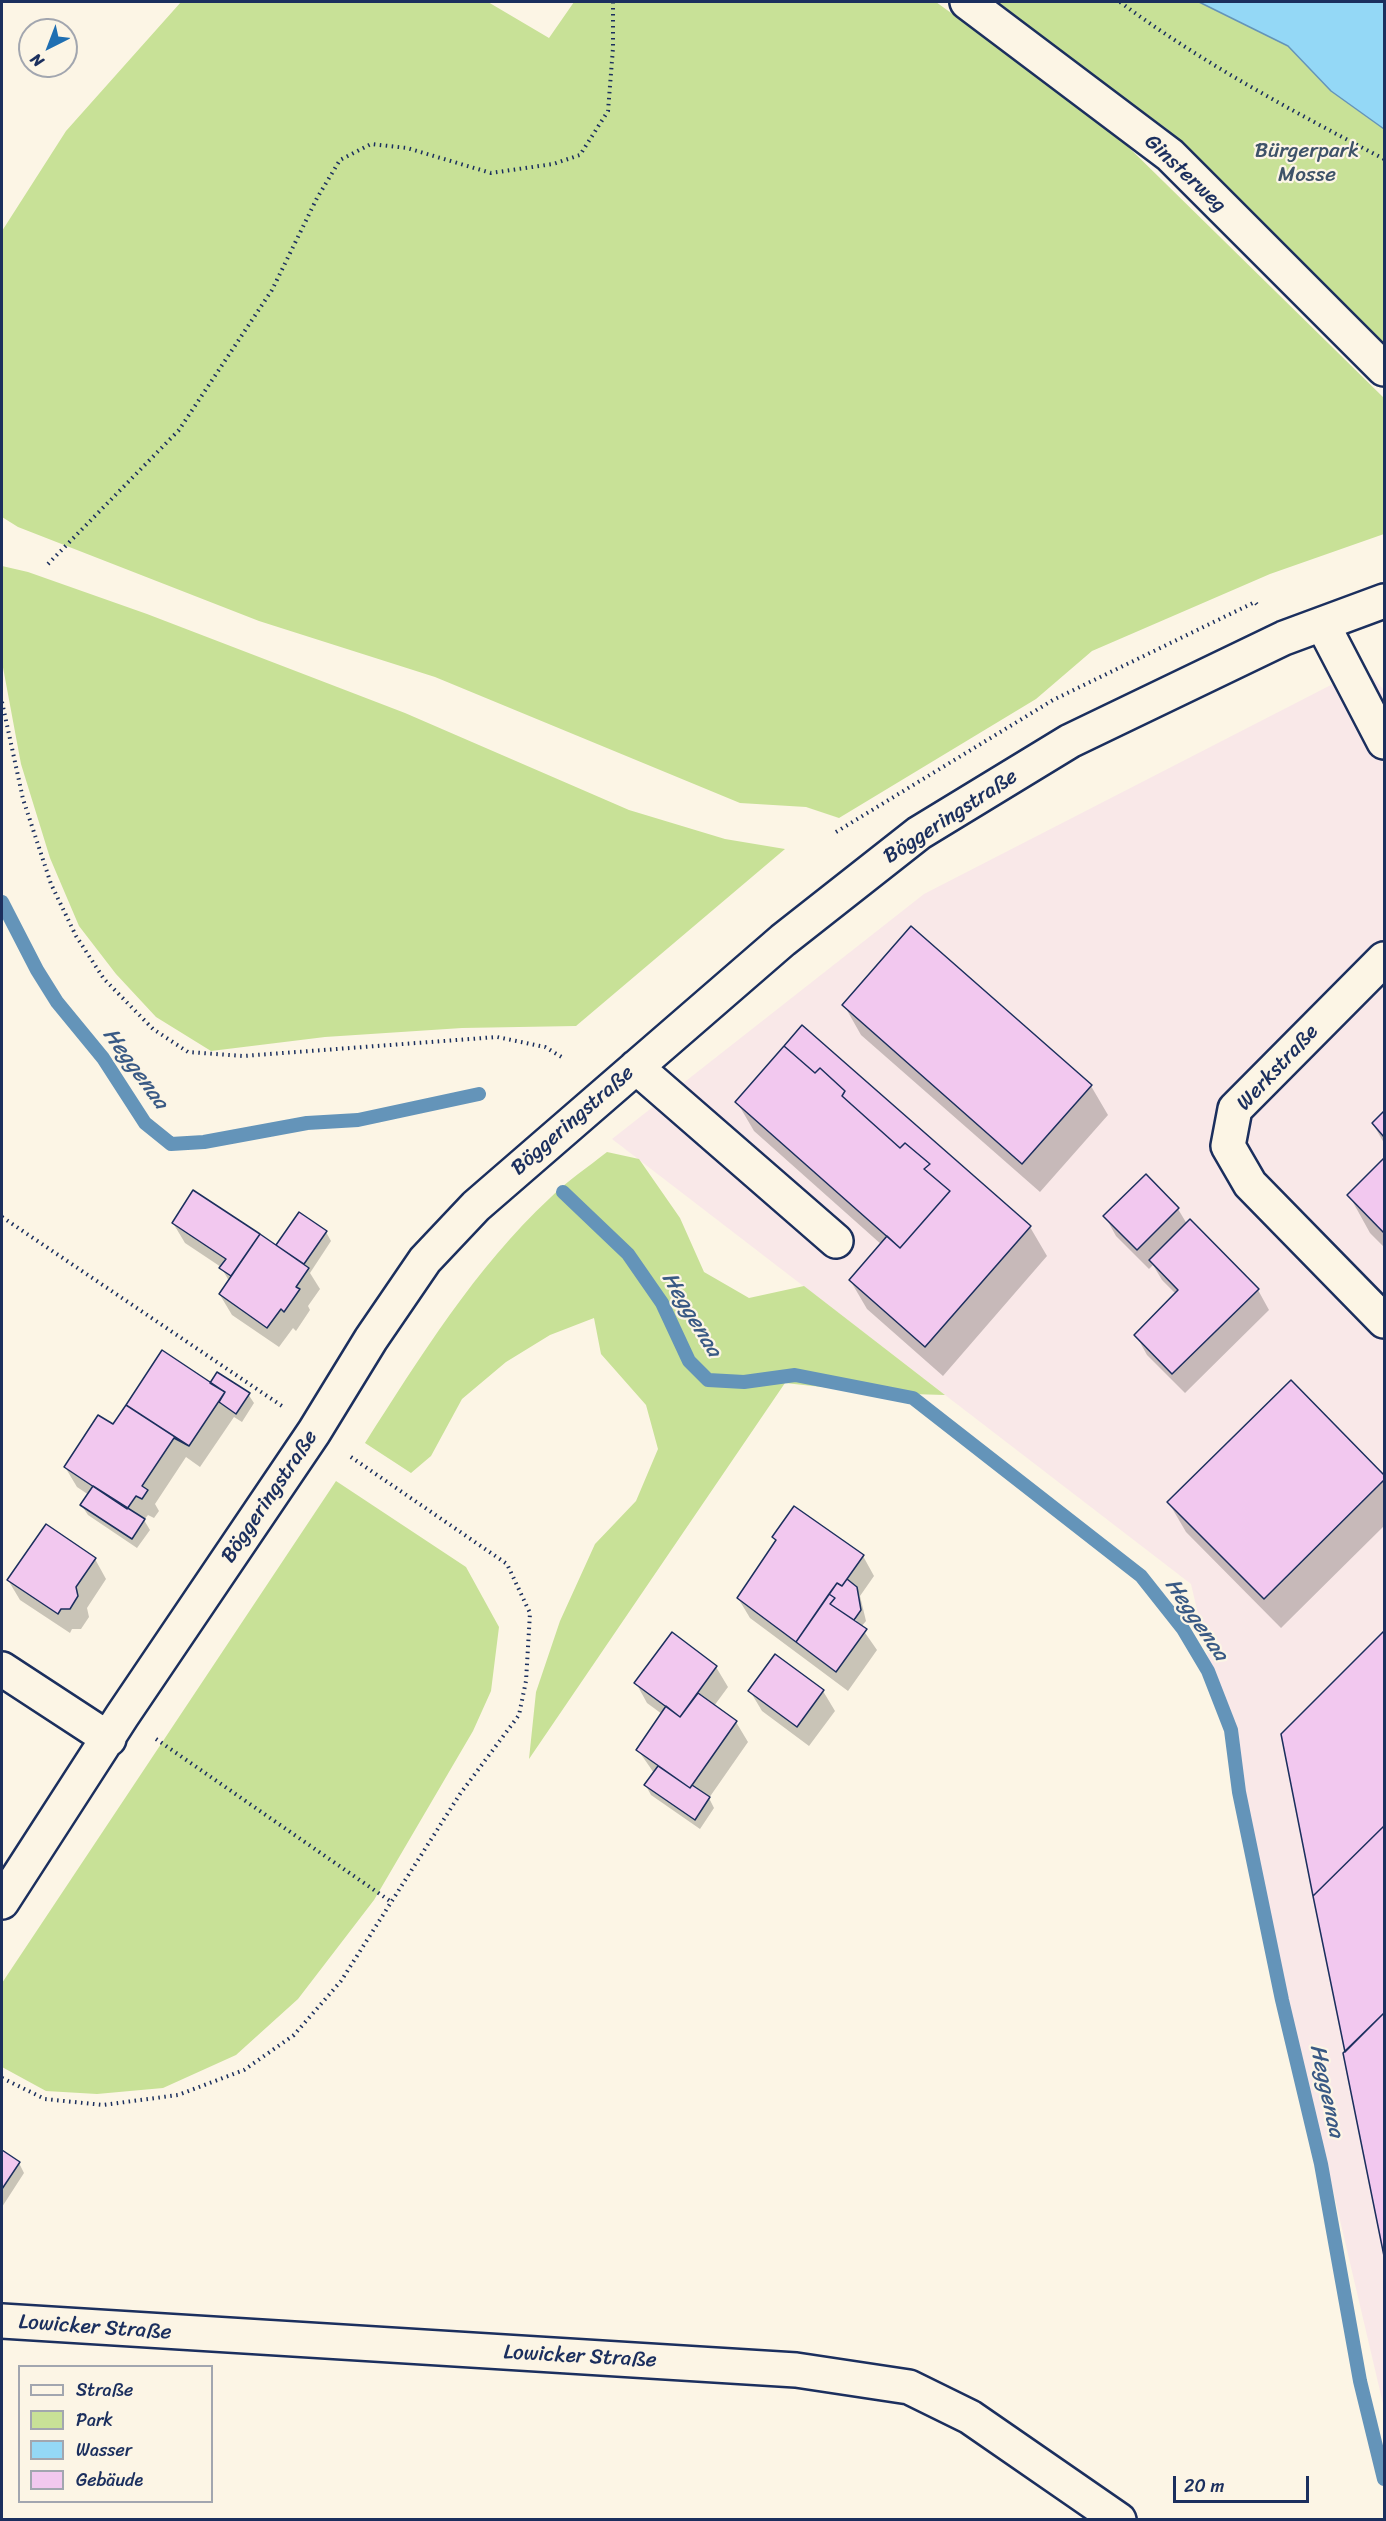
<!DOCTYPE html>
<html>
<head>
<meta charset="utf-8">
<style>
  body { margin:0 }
  #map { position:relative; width:1386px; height:2521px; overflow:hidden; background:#fcf5e5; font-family:Sriracha,sans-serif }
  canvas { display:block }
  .frame { position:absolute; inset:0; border:3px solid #1b2f5e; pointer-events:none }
  .legend { position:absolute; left:18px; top:2365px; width:195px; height:138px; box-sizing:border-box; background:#fcf5e5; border:2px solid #a2a6af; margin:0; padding:8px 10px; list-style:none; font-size:18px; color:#1b2f5e }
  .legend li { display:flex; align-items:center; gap:12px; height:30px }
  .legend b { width:30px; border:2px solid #a2a6af }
  .north { position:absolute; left:18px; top:18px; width:60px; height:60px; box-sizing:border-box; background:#fcf5e5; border:2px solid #a2a6af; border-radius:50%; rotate:222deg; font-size:16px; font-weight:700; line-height:24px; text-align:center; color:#1b2f5e }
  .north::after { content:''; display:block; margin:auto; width:21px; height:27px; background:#1f6fb2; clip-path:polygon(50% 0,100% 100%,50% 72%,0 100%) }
  .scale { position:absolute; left:1173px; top:2476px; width:136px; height:27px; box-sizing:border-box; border:3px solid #1b2f5e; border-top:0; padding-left:8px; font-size:18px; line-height:21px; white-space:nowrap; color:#1b2f5e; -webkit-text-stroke:4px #fcf5e5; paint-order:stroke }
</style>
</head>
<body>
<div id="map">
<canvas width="1386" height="2521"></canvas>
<div class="frame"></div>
<ul class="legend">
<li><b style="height:8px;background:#fcf5e5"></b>Straße</li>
<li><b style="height:16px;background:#c8e197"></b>Park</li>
<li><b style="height:16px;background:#94d8f6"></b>Wasser</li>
<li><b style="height:16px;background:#f2c8ef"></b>Gebäude</li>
</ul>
<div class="north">N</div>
<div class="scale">20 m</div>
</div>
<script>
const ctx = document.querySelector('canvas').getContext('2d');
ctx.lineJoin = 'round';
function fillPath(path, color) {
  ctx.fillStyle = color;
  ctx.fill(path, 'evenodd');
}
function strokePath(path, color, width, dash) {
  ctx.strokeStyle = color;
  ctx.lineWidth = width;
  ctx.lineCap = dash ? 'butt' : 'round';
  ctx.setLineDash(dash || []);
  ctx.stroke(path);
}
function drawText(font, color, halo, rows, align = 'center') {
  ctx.font = font + ' Sriracha,sans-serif';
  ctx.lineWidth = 4.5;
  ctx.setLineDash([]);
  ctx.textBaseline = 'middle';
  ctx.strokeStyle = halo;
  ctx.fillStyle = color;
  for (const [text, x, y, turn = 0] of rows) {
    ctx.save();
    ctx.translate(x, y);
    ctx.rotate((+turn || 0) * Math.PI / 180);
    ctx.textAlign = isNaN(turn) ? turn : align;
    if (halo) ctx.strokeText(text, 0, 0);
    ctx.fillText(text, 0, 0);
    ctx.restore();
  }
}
fillPath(new Path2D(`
  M1364 668 1384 690V2408L1191 1584 612 1139 924 894Z`), '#f9e8e8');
fillPath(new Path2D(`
  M181 2H488L549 38 574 2H936L1108 127 1384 398V534L1270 574 1092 651 1036 699 839 818 806 807 740 803 435 677 259 621 18 527 2 517V231L66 131Z
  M994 2H1199L1288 46 1331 91 1384 129V344L1167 129Z
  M2 566 28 572 147 614 405 713 629 810 725 839 785 849 576 1026 462 1028 325 1037 211 1051 156 1017 116 974 79 926 50 858 21 764 2 662Z
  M607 1152 639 1159 680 1218 704 1272 749 1298 804 1286 945 1395 878 1393 785 1383 529 1759 536 1692 560 1621 595 1544 636 1501 658 1449 646 1405 601 1354 594 1318 550 1335 506 1362 462 1399 431 1456 411 1473 365 1443C420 1357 475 1268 550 1198 567 1181 588 1167 607 1152Z
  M336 1481 466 1567 499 1627 491 1691 473 1731 374 1900 298 1999 236 2055 163 2088 97 2094 46 2091 2 2067V1983Z`), '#c8e197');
const water = new Path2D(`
  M1199 2H1384V129L1331 91 1288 46Z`);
fillPath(water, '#94d8f6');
strokePath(water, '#6494b9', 1.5);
fillPath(new Path2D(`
  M844 1005 1091 1086 1108 1115 1040 1192 861 1035Z
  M802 1027 1030 1227 1047 1256 943 1376 867 1309 850 1280 882 1245 754 1131 737 1102Z
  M1384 1113V1143L1373 1124Z
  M1384 1160V1247L1370 1233 1349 1195Z
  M1146 1176 1178 1209 1187 1224 1258 1290 1269 1310 1185 1393 1147 1355 1136 1335 1176 1294 1162 1280 1153 1265 1149 1269 1116 1236 1105 1216Z
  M194 1192 281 1251 278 1245 326 1232 331 1241 310 1273 320 1289 308 1306 310 1310 296 1331 293 1328 279 1347 232 1315 220 1295 229 1281 221 1267 185 1243 173 1223Z
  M1291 1382 1384 1477V1526L1281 1628 1186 1532 1169 1503Z
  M211 1384 248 1394 254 1403 242 1422 234 1417 200 1467 186 1457 155 1504 159 1511 154 1518 148 1515 144 1520 150 1530 137 1548 88 1515 82 1506 89 1495 77 1487 65 1467 113 1426Z
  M774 1537 863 1556 874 1576 860 1596 866 1621 861 1627 877 1650 848 1691 750 1618 738 1598 777 1542ZM852 1613 857 1622H854L849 1614Z
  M95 1559 106 1579 87 1608 89 1617 81 1629H72L70 1633 20 1600 8 1580Z
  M1384 1633V2248L1282 1734Z
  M716 1667 728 1687 714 1706 736 1722 748 1742 709 1798 714 1808 700 1829 651 1795 646 1786 654 1773 638 1750 662 1714 647 1703 636 1683Z
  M750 1691H823L835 1711 809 1746 762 1711Z
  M2 2152 19 2163 24 2173 2 2207Z`), '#0003');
strokePath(new Path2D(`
  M2 902 37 970 57 1002 103 1058 145 1123 171 1144 204 1142 307 1123 358 1120 479 1094
  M563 1192 628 1254 662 1303 689 1361 708 1380 744 1382 795 1375 913 1398 1141 1576 1183 1629 1208 1671 1231 1730 1239 1792 1282 2000 1321 2164 1360 2381 1384 2479`), '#6494b9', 14);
const building = new Path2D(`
  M911 926 1092 1085 1022 1164 842 1005Z
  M802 1025 1031 1226 925 1347 849 1280 887 1236 900 1248 950 1191 924 1169 930 1164 905 1143 900 1148 842 1096 845 1091 820 1068 815 1073 784 1046Z
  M784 1046 815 1073 820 1068 845 1091 842 1096 900 1148 905 1143 930 1164 924 1169 950 1191 900 1248 735 1102Z
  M1384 1111V1137L1372 1123Z
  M1384 1158V1233L1347 1195Z
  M1146 1174 1179 1208 1137 1250 1103 1216Z
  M193 1190 260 1234 231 1276 219 1268 226 1259 172 1223Z
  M299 1212 327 1231 304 1264 276 1245Z
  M1190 1219 1259 1289 1172 1374 1134 1335 1178 1290 1149 1260Z
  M260 1234 309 1268 296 1287 300 1289 284 1312 281 1309 267 1328 219 1294Z
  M162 1350 225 1392 189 1446 126 1405Z
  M217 1372 250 1393 236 1414 219 1402 225 1392 210 1383Z
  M1291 1380 1384 1475V1480L1264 1599 1167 1502Z
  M126 1405 189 1446 174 1438 142 1486 148 1490 142 1499 136 1496 127 1509 64 1467 98 1415 113 1424Z
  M93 1486 145 1519 132 1539 80 1505Z
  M794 1506 864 1555 842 1586 837 1583 796 1642 737 1598 776 1540 772 1537Z
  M46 1524 96 1558 76 1587 78 1596 70 1609H61L58 1614 7 1580Z
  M847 1579 857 1587 861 1610 854 1620 830 1604 835 1598 829 1594 837 1583 842 1586Z
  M829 1594 835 1598 830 1604 867 1629 836 1672 796 1642Z
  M1384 1631V1826L1313 1896 1281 1734Z
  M672 1632 717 1666 680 1717 634 1683Z
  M775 1654 824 1690 797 1727 748 1691Z
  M698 1693 737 1721 690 1788 636 1750 666 1706 680 1717Z
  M658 1766 690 1788 692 1785 710 1797 695 1820 644 1785Z
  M1384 1826V2013L1345 2052 1313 1896Z
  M1384 2013V2256L1343 2053Z
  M2 2150 20 2162 2 2189Z`);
fillPath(building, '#f2c8ef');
strokePath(building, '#1b2f5e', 1.5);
const minor = new Path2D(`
  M967 2 1170 155 1384 369
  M1323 625 1384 742
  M1384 959 1235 1109 1228 1146 1250 1184 1384 1321
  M636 1067 836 1241
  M2 1669 109 1739
  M2 1902 122 1716 314 1432 371 1339 425 1260 476 1206 783 940 919 833 1070 741 1284 638 1384 601
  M2 2321 796 2370 909 2387 970 2417 1119 2520`);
strokePath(minor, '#1b2f5e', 38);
strokePath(new Path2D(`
  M1120 2C1202 63 1294 112 1384 159
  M48 564 179 430 272 290 317 198 340 160 371 144 407 148 491 173 553 164 580 155 608 111 613 48V2
  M2 702 23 799 51 884 76 936 104 979 153 1029 188 1052 243 1056 497 1037 545 1047 565 1059
  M836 832 1053 700 1255 602 1259 607
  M2 1217 282 1406
  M156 1739 390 1901
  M2 2078 45 2099 103 2105 178 2095 244 2070 294 2035 341 1981 460 1794 519 1715 526 1681 530 1613 507 1564 348 1455`), '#1b2f5e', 4, [1.5, 4.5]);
strokePath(minor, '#fcf5e5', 33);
drawText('21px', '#3e5369', '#fcf5e5', [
  ["Bürgerpark",1307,152],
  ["Mosse",1307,176]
]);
drawText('21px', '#1b2f5e', '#fcf5e5', [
  ["Ginsterweg",1185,174,43],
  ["Böggeringstraße",951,817,-33],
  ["Werkstraße",1278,1068,-47],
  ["Böggeringstraße",573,1121,-41],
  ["Böggeringstraße",270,1497,-56],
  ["Lowicker Straße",95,2328,4],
  ["Lowicker Straße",580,2357,3]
]);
drawText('italic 22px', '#395984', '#fcf5e5', [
  ["Heggenaa",135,1069,54],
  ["Heggenaa",691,1315,59],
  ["Heggenaa",1196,1620,56],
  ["Heggenaa",1326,2091,78]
]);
</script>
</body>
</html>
